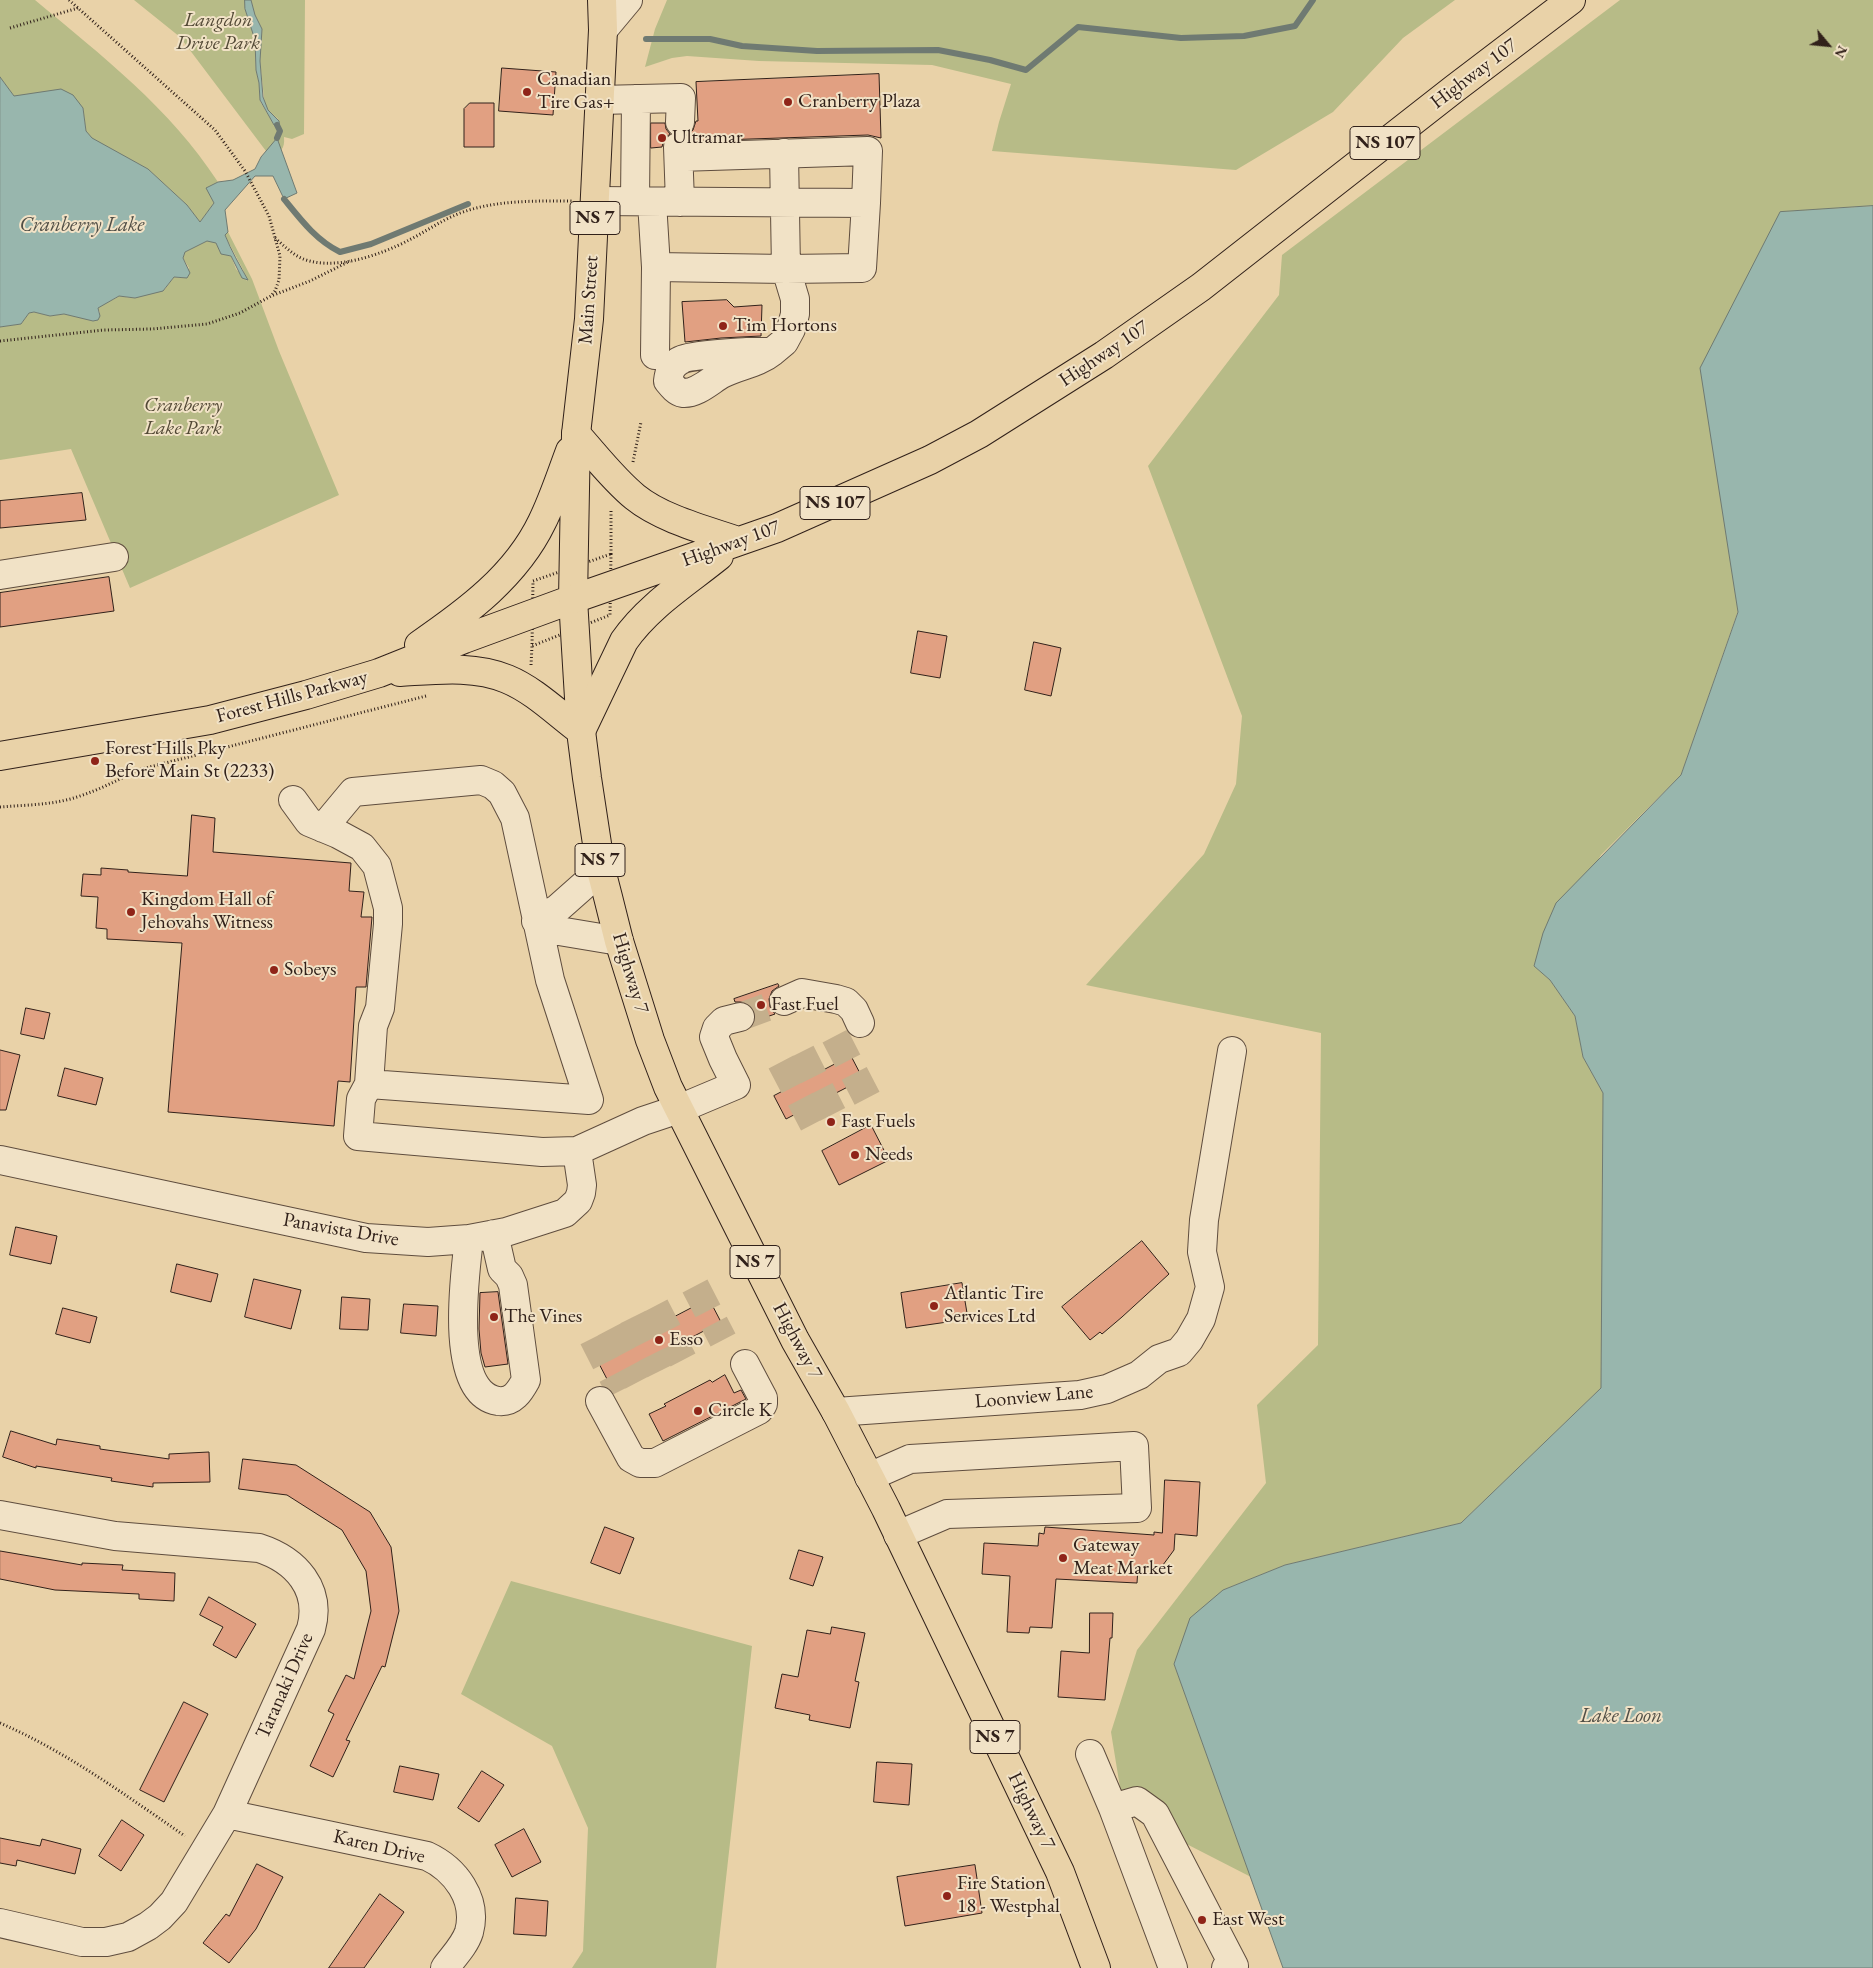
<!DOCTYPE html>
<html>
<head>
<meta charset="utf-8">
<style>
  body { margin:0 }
  #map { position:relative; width:1873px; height:1968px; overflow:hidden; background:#e9d2a8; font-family:"EB Garamond",serif }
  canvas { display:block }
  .north { position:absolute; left:1803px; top:20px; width:50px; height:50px; -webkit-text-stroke:4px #f1e2c6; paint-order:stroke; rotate:118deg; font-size:14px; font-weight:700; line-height:20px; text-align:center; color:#31211a }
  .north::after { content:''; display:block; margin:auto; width:18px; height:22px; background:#31211a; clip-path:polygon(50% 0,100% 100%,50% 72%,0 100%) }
</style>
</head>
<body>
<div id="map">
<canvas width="1873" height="1968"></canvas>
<div class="north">N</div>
</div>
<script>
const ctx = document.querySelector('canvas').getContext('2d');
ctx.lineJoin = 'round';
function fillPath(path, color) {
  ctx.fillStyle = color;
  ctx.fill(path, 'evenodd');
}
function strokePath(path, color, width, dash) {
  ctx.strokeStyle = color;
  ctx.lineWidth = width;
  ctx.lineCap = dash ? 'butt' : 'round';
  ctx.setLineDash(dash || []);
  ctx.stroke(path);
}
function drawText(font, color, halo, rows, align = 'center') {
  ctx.font = font + ' "EB Garamond",serif';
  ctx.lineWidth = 4;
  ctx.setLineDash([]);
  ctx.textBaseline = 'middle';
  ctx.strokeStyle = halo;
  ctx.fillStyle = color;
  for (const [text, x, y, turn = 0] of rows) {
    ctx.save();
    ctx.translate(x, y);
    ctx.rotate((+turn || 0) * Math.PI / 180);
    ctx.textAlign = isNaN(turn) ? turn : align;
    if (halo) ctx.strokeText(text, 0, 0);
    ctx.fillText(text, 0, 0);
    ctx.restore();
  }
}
fillPath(new Path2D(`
  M0 0H35C102 56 170 108 218 182L207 188 214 203 200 222 187 205 148 169 92 139 86 131 83 108 14 96 0 77Z
  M134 0H245L246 12 255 40 256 70 259 83 260 101 274 125 280 130 278 119 265 107 260 61 262 29 255 15 251 0H305L304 134 292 139 284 137C285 149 281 153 269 155L180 37Z
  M667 0H1455L1403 38 1333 112 1236 170 992 151 999 122 1011 84 932 65 759 61 687 56 672 58 645 67 655 29Z
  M1620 0H1873V206L1780 213 1730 553 1738 611 1681 775 1601 855 1534 966 1550 980 1575 1016 1583 1057 1603 1093 1601 1388 1461 1523 1285 1565 1223 1590 1174 1664 1251 1877 1124 1812 1111 1732 1137 1650 1266 1483 1257 1405 1318 1345 1321 1033 1086 985 1204 854 1236 784 1242 716 1148 466 1279 295 1282 255Z
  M228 232 252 279 279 351 339 495 130 588 71 449 0 460V327L21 324 29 313 34 312 50 316 64 314 81 317 93 321 100 313 98 308C102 303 113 301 119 296L132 298 165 289 174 277 182 278 189 268 183 258 185 252 207 241H214C223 251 214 252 231 256L236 269 247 281C244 268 231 249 225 235Z
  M511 1581 752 1646 716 1968H572L583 1951 588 1828 552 1746 461 1694Z`), '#b7bb87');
const water = new Path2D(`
  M245 0H251L255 15 262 29 260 61 263 97 268 110 279 121 280 131 274 125 260 100 259 83 256 70 255 40 245 9Z
  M0 77 14 96 61 89 73 95 83 108 86 131 92 138 148 169 187 205 200 222 214 203 206 188 218 182 233 180 255 169 261 157 277 138 297 193 284 199 273 176H255L225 210 228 232 225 235C231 250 240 266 248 280L242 278 231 256 221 254 216 243 207 241 185 252 183 258 190 273 187 278 174 277 163 291 135 298 119 296 98 308 100 316 98 320 93 321 64 314 50 316 34 312 29 313 21 324 0 327Z
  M1873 206V1968H1283L1174 1664 1190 1618 1223 1590 1285 1565 1461 1523 1601 1388 1603 1093 1583 1057 1575 1016 1550 980 1534 966 1543 933 1556 903 1681 775 1738 612 1700 368 1780 212Z`);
fillPath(water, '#98b6ad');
strokePath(water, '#6f7a72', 1);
strokePath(new Path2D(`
  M646 39H710L742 46 817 51 938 50 990 60 1026 70 1078 27 1181 38 1244 36 1295 26 1313 0
  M277 138 280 131 277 125
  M284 199C301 220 316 240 340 252L371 244 468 204`), '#6f7a72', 6);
const building = new Path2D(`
  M502 68 556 72 553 115 499 111Z
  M879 74 881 138 868 135 692 141 688 135 693 130 696 121H698L696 82Z
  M470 103H494V147H464V109Z
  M651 123H665L666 129 670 134 664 139 662 147 651 148Z
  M727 300 734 307 762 305 761 336 721 338 685 342 682 302Z
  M82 493 86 520 0 528V501Z
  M109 577 114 611 0 627V593Z
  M918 631 947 636 940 678 911 673Z
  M1034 642 1061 648 1051 696 1025 690Z
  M192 815 215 818 213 852 351 863 349 891 364 892 361 917H372L366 987H356L350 1082 338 1081 334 1126 168 1112 182 943 107 939V929L96 928 98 897 81 896 83 874 101 875V868L128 870V872L187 876Z
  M778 984 779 986 772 991 769 999 770 1007 775 1014 755 1021V1013L751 1006 744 1002H735L734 999Z
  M26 1008 50 1013 44 1039 21 1034Z
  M0 1050 20 1055 6 1110H0Z
  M851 1056 863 1079 786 1119 774 1096Z
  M65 1068 103 1078 96 1105 58 1096Z
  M871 1125 889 1160 839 1185 822 1151Z
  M16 1227 57 1236 51 1264 10 1255Z
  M1142 1241 1169 1274 1122 1317 1102 1334 1100 1332 1090 1340 1062 1307Z
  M177 1264 218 1274 211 1302 171 1292Z
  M254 1279 301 1290 291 1329 245 1317Z
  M962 1283 968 1319 906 1328 901 1293Z
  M498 1292 508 1364 485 1367 481 1353 479 1329 480 1293Z
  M342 1297 370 1299 368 1330 340 1329Z
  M709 1299 721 1322 608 1381 596 1358Z
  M404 1304 438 1306 436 1336 401 1333Z
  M63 1308 97 1317 90 1343 56 1334Z
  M725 1375 734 1393 741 1390 746 1399 663 1441 649 1414 666 1406 664 1404 710 1380 712 1382Z
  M11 1431 56 1445 57 1439 100 1446V1449L169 1459V1454L209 1452 210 1482 153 1483V1487L111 1481 112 1478 36 1466V1468L3 1457Z
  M243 1459 296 1465 370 1512 391 1547 399 1611 385 1667 382 1666 346 1740 350 1741 333 1777 310 1766 334 1714 328 1711 346 1675 354 1679 371 1611 366 1571 342 1530 287 1495 239 1489Z
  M1165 1480 1200 1482 1197 1536 1175 1534 1174 1550 1160 1569 1138 1568 1137 1583 1056 1579 1052 1628 1030 1627 1029 1633 1007 1632 1010 1576 982 1574 984 1543 1038 1546 1039 1533 1044 1534 1045 1527 1154 1535V1532L1162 1533Z
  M605 1527 634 1538 620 1574 591 1563Z
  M799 1550 823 1557 813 1586 790 1579Z
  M0 1551 82 1565V1563L123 1565 122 1570 175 1573 174 1601 139 1599V1594L55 1590 0 1579Z
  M209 1597 256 1624 236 1658 213 1645 223 1627 200 1615Z
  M1090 1613H1113L1112 1638H1110L1105 1700 1058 1697 1061 1651 1089 1653Z
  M832 1627 865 1633 855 1681 859 1682 850 1728 809 1720 810 1715 775 1708 782 1674 798 1677 807 1630 830 1634Z
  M184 1702 208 1714 164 1802 140 1790Z
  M877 1762 912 1764 909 1805 874 1802Z
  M400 1766 439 1774 433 1800 394 1792Z
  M482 1771 504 1785 479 1822 458 1808Z
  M122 1820 144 1835 121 1871 99 1856Z
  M524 1829 541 1862 512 1877 495 1845Z
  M0 1838 40 1846 42 1839 81 1849 75 1874 17 1860 16 1866 0 1863Z
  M257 1864 283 1877 256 1929 229 1963 203 1943 226 1914 229 1916Z
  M975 1865 982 1913 905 1926 897 1877Z
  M380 1894 404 1912 364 1968H329Z
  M516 1898 548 1901 546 1936 514 1934Z`);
fillPath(building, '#e1a082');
strokePath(building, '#31211a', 1);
strokePath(new Path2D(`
  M740 1017 784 1001
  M835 1036 868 1100
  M801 1052 834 1117
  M781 1062 815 1127
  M695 1286 723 1340
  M655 1306 683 1360
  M633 1317 660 1371
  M610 1329 638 1382
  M593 1338 620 1391`), '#c4af8c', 28, [28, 14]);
const minor = new Path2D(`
  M603 30 628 0
  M600 100 681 98 680 122
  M678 147 680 202
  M679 157 868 151 866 203
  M596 201 866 203 862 268 786 269 656 267 655 355
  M635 201 636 99
  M652 202 656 267
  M747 352H772C757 364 739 365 722 374 711 380 697 394 683 393 677 392 672 386 668 381 669 372 671 366 679 361 686 355 734 353 747 352Z
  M772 352 784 342 791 329 795 314V299L786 269 784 153
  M0 575 114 557
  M293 800 309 822 338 834 362 847 377 866 388 908V924L380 1008 373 1026 369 1084 361 1099 358 1136 542 1152 577 1151
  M323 828 353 792 481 780 493 785 502 793 515 818 550 980 589 1100 369 1084
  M536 921 559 931 619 941
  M536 921 557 909 601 870
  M784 1001 802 993 836 999 846 1002 854 1010 860 1023
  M0 1160 366 1238 428 1242 469 1239 506 1232 565 1213 578 1201 581 1193 582 1185 577 1151 643 1121 679 1109 736 1085 723 1059 714 1037 717 1028 724 1021 740 1017
  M469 1239C465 1274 448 1393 498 1401 513 1403 520 1391 526 1380L513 1285 509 1276 502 1269 494 1234
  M600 1401 631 1458 640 1463H655L759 1410 763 1404V1398L745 1364
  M836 1412 1080 1395 1107 1389 1139 1375 1159 1359 1179 1352 1189 1340 1201 1319 1210 1287 1202 1252 1204 1220 1232 1051
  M869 1477 910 1459 1134 1446 1137 1508 947 1514 898 1535
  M0 1515 115 1536 259 1548C296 1560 322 1589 311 1629L227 1814 174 1902 160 1917 148 1926 128 1937 106 1942H82L0 1923
  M1090 1754 1113 1808
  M227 1814 427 1856C455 1869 478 1899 469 1932 465 1945 453 1957 445 1968
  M1173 1968 1113 1808 1137 1801 1155 1814 1234 1966 1226 1968`);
const major = new Path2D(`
  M602 0 603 30 589 319 576 434 573 599 581 731 587 778 601 870 608 897 619 941 650 1040 668 1087 795 1340 836 1412 886 1509 1060 1872 1096 1968
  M419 645C467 612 516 576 542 522 553 500 561 475 570 451
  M400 672C435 670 474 665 507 679 534 690 558 714 581 731
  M0 756 210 720 306 695 379 673 464 639 573 599`);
const highway = new Path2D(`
  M576 434C595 455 613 479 635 497 662 519 706 530 738 541
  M573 599 777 528 930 460 979 434 1104 355 1201 287 1454 89 1571 0
  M581 731 624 641C648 606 687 582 719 556`);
strokePath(minor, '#5f4d3e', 30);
strokePath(major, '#31211a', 30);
strokePath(highway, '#31211a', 30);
strokePath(new Path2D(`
  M69 0 215 130 245 171 269 216 280 256 279 280 275 291 271 296
  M10 28 78 8
  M275 238C283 245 290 252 299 257 330 273 381 255 409 240 427 231 443 219 463 212 497 200 536 201 572 201
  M0 341 104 330 152 329 207 324 240 313 271 296 310 281 350 261
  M633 462 641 422
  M611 554 610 615 532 646 533 581Z
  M611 554V510
  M531 665 532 646
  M0 807C25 805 53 805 77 797 99 790 118 780 138 770L426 696
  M0 1723C67 1752 125 1795 185 1836`), '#31211a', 3, [1, 2.5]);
strokePath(minor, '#f1e2c6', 28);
strokePath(major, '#e9d2a8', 28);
strokePath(highway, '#e9d2a8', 28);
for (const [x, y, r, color] of [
  [527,92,5,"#8f2418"],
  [788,102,5,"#8f2418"],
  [662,138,5,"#8f2418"],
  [723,326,5,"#8f2418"],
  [95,761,5,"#8f2418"],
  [131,912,5,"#8f2418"],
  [274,970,5,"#8f2418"],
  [761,1005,5,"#8f2418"],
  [831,1122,5,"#8f2418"],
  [855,1155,5,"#8f2418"],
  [934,1306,5,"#8f2418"],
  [494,1317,5,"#8f2418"],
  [659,1340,5,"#8f2418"],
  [698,1411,5,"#8f2418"],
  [1063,1558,5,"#8f2418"],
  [947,1896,5,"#8f2418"],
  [1202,1920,5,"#8f2418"]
]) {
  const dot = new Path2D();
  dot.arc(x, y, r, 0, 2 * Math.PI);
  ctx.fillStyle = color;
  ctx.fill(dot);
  strokePath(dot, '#f1e2c6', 2);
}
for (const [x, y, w] of [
  [1385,143,70],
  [595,218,50],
  [835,503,70],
  [600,860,50],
  [755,1262,50],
  [995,1737,50]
]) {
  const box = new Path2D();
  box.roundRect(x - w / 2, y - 16.5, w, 33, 4);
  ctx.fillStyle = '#f1e2c6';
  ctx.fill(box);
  strokePath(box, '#31211a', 1);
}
drawText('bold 19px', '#31211a', null, [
  ["NS 107",1385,143],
  ["NS 7",595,218],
  ["NS 107",835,503],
  ["NS 7",600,860],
  ["NS 7",755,1262],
  ["NS 7",995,1737]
]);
drawText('italic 20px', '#524835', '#f1e2c6', [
  ["Langdon",218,21],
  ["Drive Park",218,44],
  ["Cranberry",183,406],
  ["Lake Park",183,429]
]);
drawText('20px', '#31211a', '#f1e2c6', [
  ["Highway 107",1474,74,-37],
  ["Main Street",589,300,-86],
  ["Highway 107",1104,354,-34],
  ["Highway 107",731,544,-20],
  ["Forest Hills Parkway",292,697,-15],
  ["Highway 7",630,973,73],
  ["Panavista Drive",341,1230,10],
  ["Highway 7",797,1341,62],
  ["Loonview Lane",1034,1397,-5],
  ["Taranaki Drive",285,1686,-66],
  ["Highway 7",1031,1811,64],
  ["Karen Drive",379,1847,13]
]);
drawText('20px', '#31211a', '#f1e2c6', [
  ["Canadian",537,80],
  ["Tire Gas+",537,103],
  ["Cranberry Plaza",798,102],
  ["Ultramar",672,138],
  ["Tim Hortons",733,326],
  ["Forest Hills Pky",105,749],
  ["Before Main St (2233)",105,772],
  ["Kingdom Hall of",141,900],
  ["Jehovahs Witness",141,923],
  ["Sobeys",284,970],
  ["Fast Fuel",771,1005],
  ["Fast Fuels",841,1122],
  ["Needs",865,1155],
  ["Atlantic Tire",944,1294],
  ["Services Ltd",944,1317],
  ["The Vines",504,1317],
  ["Esso",669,1340],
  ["Circle K",708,1411],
  ["Gateway",1073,1546],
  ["Meat Market",1073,1569],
  ["Fire Station",957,1884],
  ["18 - Westphal",957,1907],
  ["East West",1212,1920]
], 'left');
drawText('italic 21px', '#504e46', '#f1e2c6', [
  ["Cranberry Lake",82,225],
  ["Lake Loon",1621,1716]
]);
</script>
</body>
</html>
